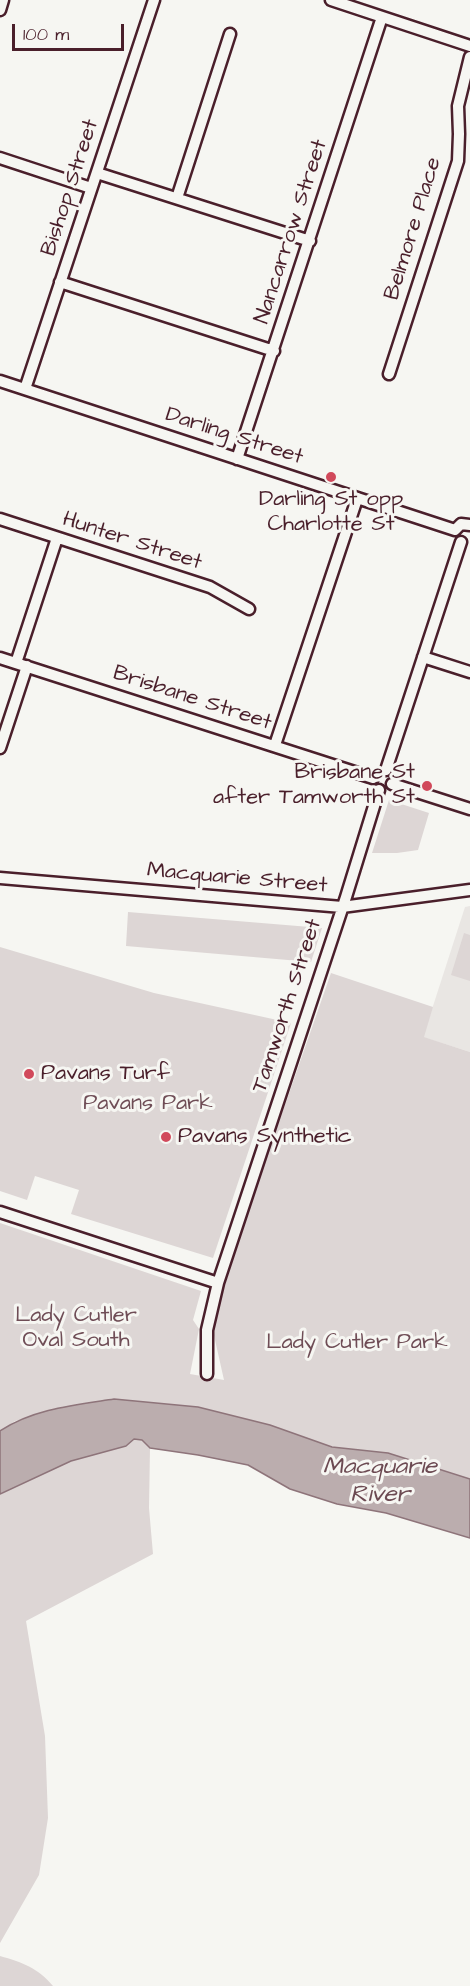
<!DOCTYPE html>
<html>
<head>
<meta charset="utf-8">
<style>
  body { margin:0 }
  #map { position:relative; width:470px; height:1986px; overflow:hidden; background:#f6f6f2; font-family:"Architects Daughter",sans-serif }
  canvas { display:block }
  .scale { position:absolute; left:12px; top:24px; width:112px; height:27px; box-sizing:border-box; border:3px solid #4a1f2b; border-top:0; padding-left:8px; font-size:18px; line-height:21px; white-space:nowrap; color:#4a1f2b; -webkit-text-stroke:4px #f6f6f2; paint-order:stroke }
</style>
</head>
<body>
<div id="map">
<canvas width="470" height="1986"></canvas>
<div class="scale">100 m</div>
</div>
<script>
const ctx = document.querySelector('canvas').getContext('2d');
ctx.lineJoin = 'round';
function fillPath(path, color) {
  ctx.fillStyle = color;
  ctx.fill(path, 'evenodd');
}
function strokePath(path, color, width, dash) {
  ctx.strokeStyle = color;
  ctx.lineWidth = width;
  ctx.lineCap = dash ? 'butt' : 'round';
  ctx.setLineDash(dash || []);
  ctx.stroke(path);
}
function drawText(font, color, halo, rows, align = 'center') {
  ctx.font = font + ' "Architects Daughter",sans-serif';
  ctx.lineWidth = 6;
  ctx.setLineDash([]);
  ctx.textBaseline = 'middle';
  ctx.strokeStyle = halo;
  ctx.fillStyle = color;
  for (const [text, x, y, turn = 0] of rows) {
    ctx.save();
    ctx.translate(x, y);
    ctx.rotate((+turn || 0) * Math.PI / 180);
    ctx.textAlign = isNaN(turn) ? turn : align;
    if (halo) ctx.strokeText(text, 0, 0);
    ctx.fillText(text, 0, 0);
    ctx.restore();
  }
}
fillPath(new Path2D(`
  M470 906V1052L423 1037 465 907Z`), '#e9e6e3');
fillPath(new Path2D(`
  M389 800 429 813 418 850 397 853H372Z
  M128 912 322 928 311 962 126 946Z
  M464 933 470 935V981L451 975Z
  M0 947 154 993 291 1023 213 1258 71 1214 79 1190 35 1176 27 1200 0 1191Z
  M331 973 433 1007 424 1037 470 1052V1479L388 1453 332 1447 270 1425 198 1407 184 1406 114 1399 15 1421 0 1431V1223L201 1291 193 1320 199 1329 190 1374 224 1380 213 1331 224 1288 247 1214Z
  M134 1439 142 1440 150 1448 149 1508 153 1554 26 1621 45 1736 48 1818 39 1875 0 1943V1494L71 1461 126 1446Z
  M0 1956C22 1962 38 1968 53 1986H0Z`), '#ddd6d5');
const water = new Path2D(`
  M114 1399 198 1407 270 1425 332 1447 388 1453 470 1479V1538L386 1513 337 1504 290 1489 248 1465 198 1455 150 1448 142 1440 134 1439 126 1446 71 1461 0 1494V1431C33 1409 75 1405 114 1399Z`);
fillPath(water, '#bbadae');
strokePath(water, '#8e747a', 1.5);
const minor = new Path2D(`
  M331 0 470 46
  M0 10 3 0
  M0 158 91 188
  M97 173 310 241
  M177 198 230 34
  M60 282 274 351
  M389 374 458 161 459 134 458 106 470 57
  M0 381 455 530
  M25 389 154 0
  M237 459 382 17
  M0 519 210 587 249 609
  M455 530 461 524 470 525
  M423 657 470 672
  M0 658 373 778
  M16 663 57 538
  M275 745 357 499
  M0 748 27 666
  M386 770 461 542
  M392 784 470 809
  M0 878 342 907 470 890
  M0 1212 218 1283
  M207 1374V1330L218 1283 346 897 379 790`);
strokePath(minor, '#4a1f2b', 15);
strokePath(minor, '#f6f6f2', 10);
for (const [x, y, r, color] of [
  [331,477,6,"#d1495b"],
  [427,786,6,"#d1495b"],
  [29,1074,6,"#d1495b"],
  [166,1137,6,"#d1495b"]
]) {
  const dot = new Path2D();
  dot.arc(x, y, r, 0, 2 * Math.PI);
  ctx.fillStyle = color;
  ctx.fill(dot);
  strokePath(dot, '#f6f6f2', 2);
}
drawText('22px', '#4a1f2b', '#f6f6f2', [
  ["Bishop Street",71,188,-72],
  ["Belmore Place",414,229,-73],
  ["Nancarrow Street",292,232,-72],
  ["Darling Street",234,437,18],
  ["Hunter Street",132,542,18],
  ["Brisbane Street",192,699,18],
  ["Macquarie Street",237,879,5],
  ["Tamworth Street",288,1006,-72]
]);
drawText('22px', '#4a1f2b', '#f6f6f2', [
  ["Darling St opp",331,500,"center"],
  ["Charlotte St",331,525,"center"],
  ["Brisbane St",415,773,"right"],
  ["after Tamworth St",415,798,"right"],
  ["Pavans Turf",41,1074],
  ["Pavans Synthetic",178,1137]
], 'left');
drawText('22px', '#6f4d56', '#f6f6f2', [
  ["Pavans Park",148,1104],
  ["Lady Cutler",76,1316],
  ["Oval South",76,1341],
  ["Lady Cutler Park",357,1343]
]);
drawText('italic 24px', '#6c4a52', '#f6f6f2', [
  ["Macquarie",380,1468],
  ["River",380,1496]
]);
</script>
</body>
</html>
